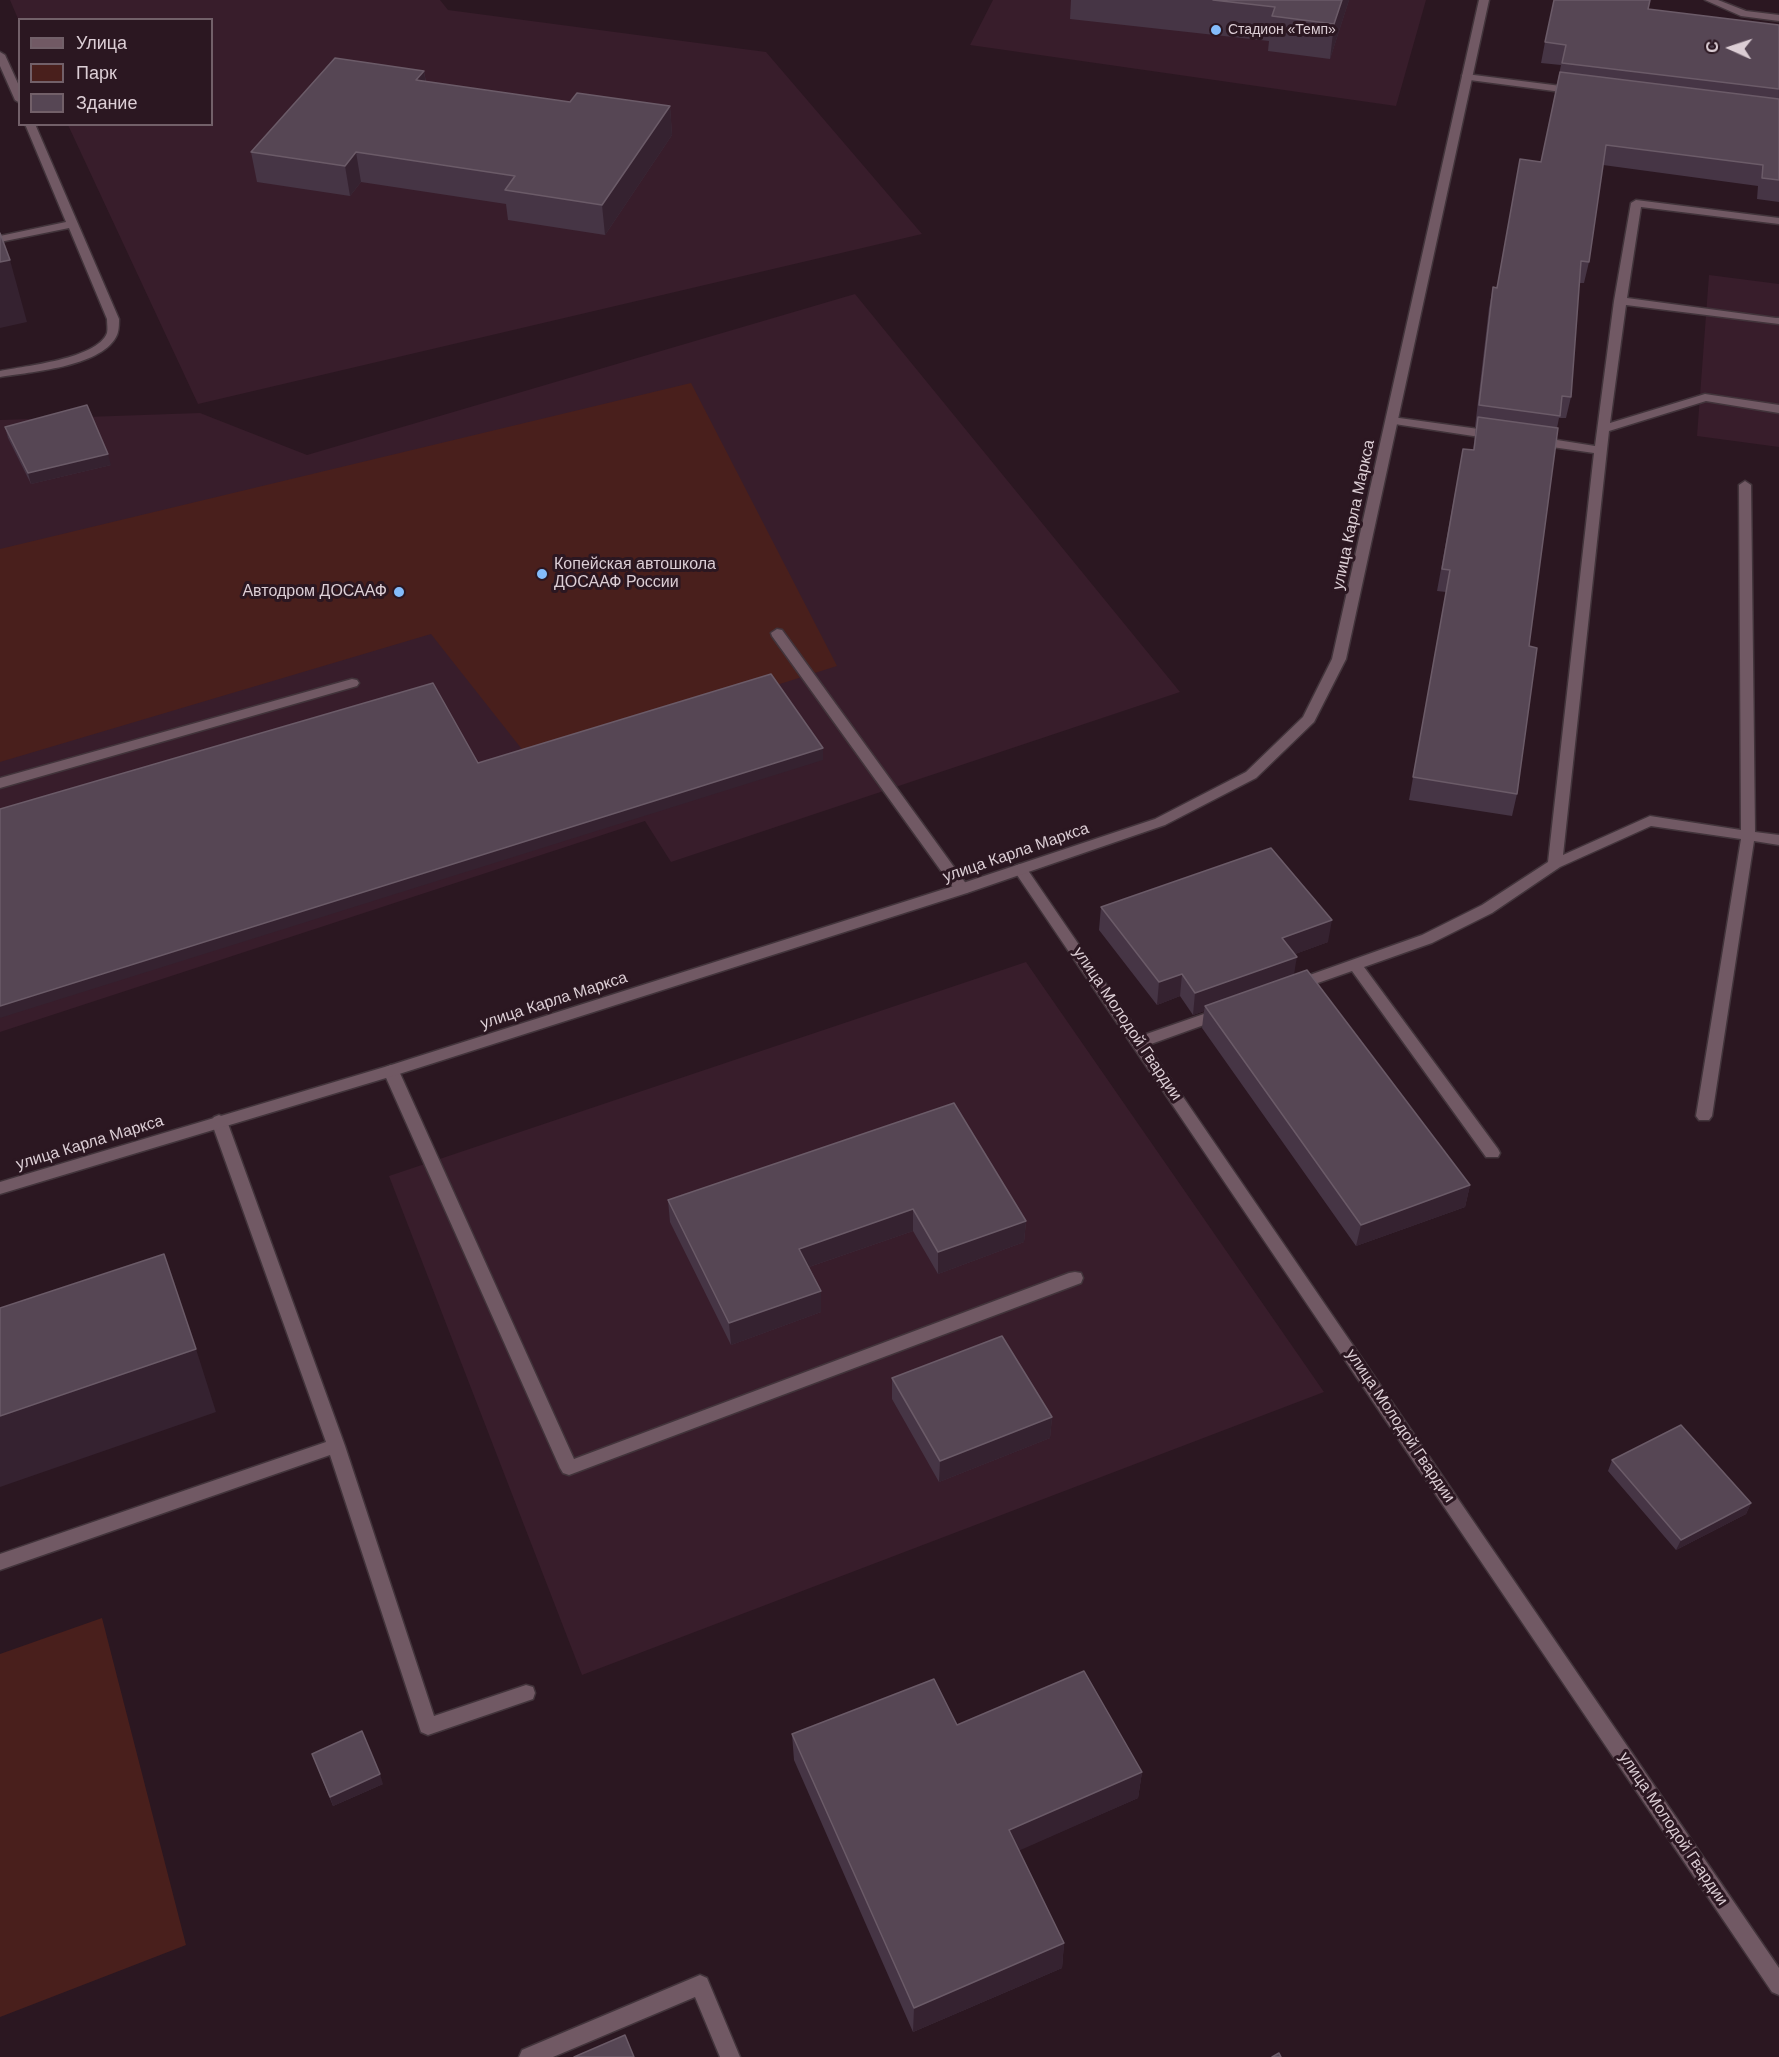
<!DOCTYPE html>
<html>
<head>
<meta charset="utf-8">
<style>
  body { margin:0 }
  #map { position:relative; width:1779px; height:2057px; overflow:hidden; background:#2b1721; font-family:Arial,sans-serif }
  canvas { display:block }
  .legend { position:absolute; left:18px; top:18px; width:195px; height:108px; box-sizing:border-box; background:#2b1721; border:2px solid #726069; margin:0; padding:8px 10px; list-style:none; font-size:18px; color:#dcced5 }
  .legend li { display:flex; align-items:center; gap:12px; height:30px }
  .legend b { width:30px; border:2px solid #726069 }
  .north { position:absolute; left:1701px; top:18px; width:60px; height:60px; -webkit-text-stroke:4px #2b1721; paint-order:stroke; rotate:273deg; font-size:16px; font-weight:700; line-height:24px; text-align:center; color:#dcced5 }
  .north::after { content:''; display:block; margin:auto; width:21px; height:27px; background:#dcced5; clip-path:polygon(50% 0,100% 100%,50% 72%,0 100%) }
</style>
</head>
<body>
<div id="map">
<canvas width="1779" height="2057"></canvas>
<ul class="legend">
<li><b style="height:8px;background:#715964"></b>Улица</li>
<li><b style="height:16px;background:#491f1c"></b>Парк</li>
<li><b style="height:16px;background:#564654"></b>Здание</li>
</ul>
<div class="north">С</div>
</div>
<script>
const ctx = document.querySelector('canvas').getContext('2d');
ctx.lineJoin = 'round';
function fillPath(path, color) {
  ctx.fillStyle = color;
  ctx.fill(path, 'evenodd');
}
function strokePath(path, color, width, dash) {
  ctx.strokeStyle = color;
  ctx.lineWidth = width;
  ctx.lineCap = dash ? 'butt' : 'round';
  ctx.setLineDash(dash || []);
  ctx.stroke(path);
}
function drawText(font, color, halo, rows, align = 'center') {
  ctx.font = font + ' Arial,sans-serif';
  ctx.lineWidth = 6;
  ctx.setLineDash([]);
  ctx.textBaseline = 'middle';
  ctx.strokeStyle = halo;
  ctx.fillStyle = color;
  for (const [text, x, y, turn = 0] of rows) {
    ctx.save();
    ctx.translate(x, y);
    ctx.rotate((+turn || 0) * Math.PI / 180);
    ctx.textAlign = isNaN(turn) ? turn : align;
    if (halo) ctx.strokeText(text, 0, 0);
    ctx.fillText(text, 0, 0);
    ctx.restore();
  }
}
fillPath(new Path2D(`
  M10 0H440L448 10 766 52 922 234 198 404 68 125 212 124V20L19 21Z
  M993 0H1426L1396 106 970 45Z
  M1709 275 1779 284V447L1697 436Z
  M855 294 1180 692 671 862 645 821 0 1032V420L200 413 307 455Z
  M1026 962 1324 1392 582 1675 389 1176Z`), '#381d2b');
fillPath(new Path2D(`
  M691 383 837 666 532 762 431 634 0 762V549Z
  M102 1618 186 1945 0 2017V1654Z`), '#491f1c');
const service = new Path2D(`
  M1705 0H1718L1746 11 1779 15V21L1741 16Z
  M0 52 5 55 20 88V103L15 100 0 66Z
  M25 124H35L119 319C119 325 119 332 116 337 100 367 30 372 0 377V371C24 366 97 359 107 333 108 329 107 324 107 319L69 228 0 242V236L66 222Z
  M1636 200 1779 218V224L1641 207 1627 298 1776 318H1779V324L1626 305 1610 423 1705 394 1779 405V413L1706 401 1609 431 1563 855 1650 816 1741 830 1739 485 1745 481 1751 485 1755 832 1779 835V845L1754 841 1712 1116 1709 1120H1699L1696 1116 1741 839 1651 826 1560 867 1492 913 1432 943 1364 967 1498 1149 1500 1153 1498 1157H1486L1352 971 1295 991 1288 986 1290 982 1422 935 1482 905 1548 862 1594 453 1538 445 1532 441 1538 437 1595 446 1614 301 1631 203Z
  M1392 417 1493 431 1499 435 1493 439 1388 423 1386 421Z
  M777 629 782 630 967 885 969 889 967 893H957L772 636 771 633Z
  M352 679 357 680 359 683 357 686 0 788V778Z
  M1221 1008 1226 1009 1228 1013 1226 1017 1140 1048 1135 1046 1132 1042 1135 1038Z
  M391 1065 396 1067 399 1071 574 1459 1069 1273 1075 1272 1081 1273 1083 1278 1081 1283 569 1475 563 1473 560 1468 383 1071 386 1067Z
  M219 1115 224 1117 227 1121 345 1446 434 1716 526 1685 533 1687 535 1693 533 1699 428 1735 421 1732 330 1455 0 1570V1554L326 1442 211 1121 214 1117Z
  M700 1975 707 1978 740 2057H720L695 1997 553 2057H519L522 2050Z`);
const minor = new Path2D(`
  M1466 74 1577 88 1582 91 1577 94 1462 79V75Z
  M1020 864 1025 866 1779 1968V1995L1772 1992 1015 872 1013 869 1015 866Z`);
const tertiary = new Path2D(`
  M1479 0H1489L1346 659 1314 722 1256 778 1165 825 967 893 396 1075 0 1194V1182L388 1066 957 885 1155 819 1246 772 1303 717 1332 659Z`);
strokePath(service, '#42343b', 3);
strokePath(minor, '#42343b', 3);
strokePath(tertiary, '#42343b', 3);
fillPath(service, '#715964');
fillPath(minor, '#715964');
fillPath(tertiary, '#715964');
fillPath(new Path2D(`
  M1071 0H1349L1330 59 1268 51 1269 41 1070 19Z
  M1648 9 1779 25V202L1757 199 1758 186 1603 165 1589 262 1584 283H1579L1571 397 1566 418H1559L1557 428 1529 646 1517 794 1512 816 1409 800 1446 592 1437 591 1459 471 1473 450 1476 427H1475L1489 308 1493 287 1496 288 1541 162 1561 65 1541 63 1545 42Z
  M424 71 426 82 570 102 670 106 672 135 605 235 508 220 506 204 361 182 350 196 257 182 251 152Z
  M5 427 111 465 31 484 8 438Z
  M1101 907 1328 942 1295 954 1294 974 1470 1185 1465 1207 1356 1246 1202 1028 1204 1011 1193 1015 1180 996 1157 1005 1099 930Z
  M954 1103 1026 1221 1024 1242 938 1274 913 1231 809 1267 821 1291V1312L731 1345 670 1222 668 1200Z
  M892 1378 1052 1417 1050 1438 939 1482 892 1399Z
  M1612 1460 1751 1503 1746 1514 1676 1550 1608 1471Z
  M957 1725 1142 1772 1138 1798 1019 1850 1064 1943 1062 1968 913 2032 794 1760 792 1734Z
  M312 1754 383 1784 333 1806Z`), '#463545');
fillPath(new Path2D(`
  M1342 0H1349L1330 59 1334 24Z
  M424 71 428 100 416 80Z
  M670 106 672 135 605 235 602 205Z
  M356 152 361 182 350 196 345 166Z
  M10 260 27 322 0 328V262Z
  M108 454 111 465 31 484 28 473Z
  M823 748V760L0 1018V1006Z
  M1332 920 1328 942 1279 960 1282 938Z
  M1297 957 1293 979 1205 1006 1204 1011 1193 1015 1195 993Z
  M1182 974 1180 996 1157 1005 1159 982Z
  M1470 1185 1465 1207 1356 1246 1361 1225Z
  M913 1209V1231L800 1270 799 1249Z
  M1026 1221 1024 1242 938 1274V1252Z
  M821 1291V1312L731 1345 729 1323Z
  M196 1349 216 1412 0 1487V1416Z
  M1052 1417 1050 1438 939 1482 940 1461Z
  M1751 1503 1746 1514 1676 1550 1681 1540Z
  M1142 1772 1138 1798 1007 1856 1009 1830Z
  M380 1774 383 1784 333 1806 330 1797Z
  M1064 1943 1062 1968 913 2032 914 2008Z`), '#352230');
const building = new Path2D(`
  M1213 0H1342L1334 24 1272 16 1275 7Z
  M1554 0H1650L1648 9 1779 25V89L1562 63 1566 45 1545 42Z
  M335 58 424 71 416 80 570 102 577 93 670 106 602 205 505 190 515 176 356 152 345 166 251 152Z
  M1560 72 1779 99V180L1762 178 1763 165 1606 145 1589 262 1581 261 1571 397 1562 396 1560 416 1479 405 1493 287 1497 288 1520 159 1541 162Z
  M0 233 10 260 0 262Z
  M87 405 108 454 28 473 5 427Z
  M1478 417 1558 428 1529 646 1537 648 1517 794 1413 777 1450 570 1442 569 1463 449 1474 450Z
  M771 674 823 748 0 1006V809L433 683 478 763Z
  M1271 848 1332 920 1282 938 1297 957 1195 993 1182 974 1159 982 1101 907Z
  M1307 970 1470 1185 1361 1225 1205 1006Z
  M954 1103 1026 1221 938 1252 913 1209 799 1249 821 1291 729 1323 668 1200Z
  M164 1254 196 1349 0 1416V1308Z
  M1002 1336 1052 1417 940 1461 892 1378Z
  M1681 1425 1751 1503 1681 1540 1612 1460Z
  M1084 1671 1142 1772 1009 1830 1064 1943 914 2008 792 1734 934 1679 957 1725Z
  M362 1731 380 1774 330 1797 312 1754Z
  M625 2035 634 2057H574Z
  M1279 2053 1281 2057H1272Z`);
fillPath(building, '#564654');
strokePath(building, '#6b5b68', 1.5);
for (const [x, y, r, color] of [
  [1216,30,6,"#84bcfb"],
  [542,574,6,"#84bcfb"],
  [399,592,6,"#84bcfb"]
]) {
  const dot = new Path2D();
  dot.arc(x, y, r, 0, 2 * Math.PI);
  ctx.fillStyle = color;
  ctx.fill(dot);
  strokePath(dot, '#2b1721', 2);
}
drawText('14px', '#dcced5', '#2b1721', [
  ["Стадион «Темп»",1228,30]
], 'left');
drawText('16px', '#dcced5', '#2b1721', [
  ["улица Карла Маркса",1354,515,-78],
  ["улица Карла Маркса",1016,853,-19],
  ["улица Карла Маркса",554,1001,-18],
  ["улица Молодой Гвардии",1127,1024,56],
  ["улица Карла Маркса",90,1143,-17],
  ["улица Молодой Гвардии",1400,1426,56],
  ["улица Молодой Гвардии",1673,1829,56]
]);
drawText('16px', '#dcced5', '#2b1721', [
  ["Копейская автошкола",554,565],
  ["ДОСААФ России",554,583],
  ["Автодром ДОСААФ",387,592,"right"]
], 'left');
</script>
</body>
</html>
